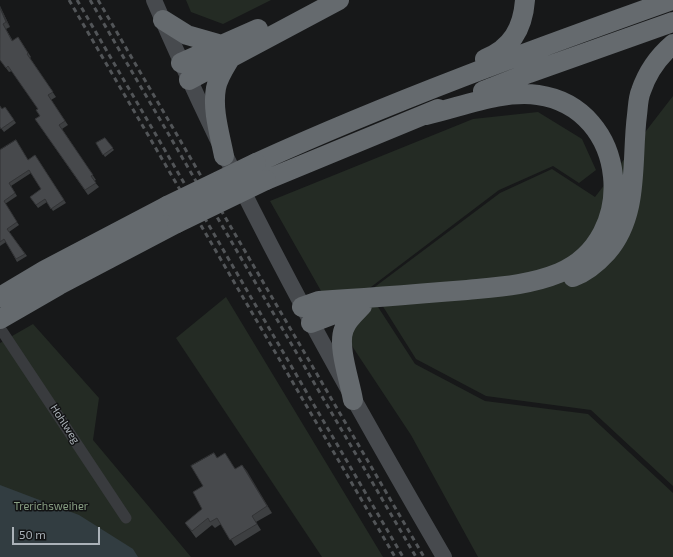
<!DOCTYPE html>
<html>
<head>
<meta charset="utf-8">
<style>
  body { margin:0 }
  #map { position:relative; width:673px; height:557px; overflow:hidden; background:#171819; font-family:"Exo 2",sans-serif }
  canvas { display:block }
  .scale { position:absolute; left:12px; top:527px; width:88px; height:18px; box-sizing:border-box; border:2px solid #abb2b8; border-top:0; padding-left:5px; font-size:12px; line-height:14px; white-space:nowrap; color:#abb2b8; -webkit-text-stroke:3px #121314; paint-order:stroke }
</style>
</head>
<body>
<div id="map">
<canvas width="673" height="557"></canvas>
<div class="scale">50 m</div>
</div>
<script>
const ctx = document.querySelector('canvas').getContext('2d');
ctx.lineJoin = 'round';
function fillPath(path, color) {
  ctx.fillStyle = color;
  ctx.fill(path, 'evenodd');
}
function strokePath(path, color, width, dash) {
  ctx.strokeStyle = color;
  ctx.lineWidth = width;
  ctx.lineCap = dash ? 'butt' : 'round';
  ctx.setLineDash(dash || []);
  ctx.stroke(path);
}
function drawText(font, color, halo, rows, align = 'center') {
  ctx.font = font + ' "Exo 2",sans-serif';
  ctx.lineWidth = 3;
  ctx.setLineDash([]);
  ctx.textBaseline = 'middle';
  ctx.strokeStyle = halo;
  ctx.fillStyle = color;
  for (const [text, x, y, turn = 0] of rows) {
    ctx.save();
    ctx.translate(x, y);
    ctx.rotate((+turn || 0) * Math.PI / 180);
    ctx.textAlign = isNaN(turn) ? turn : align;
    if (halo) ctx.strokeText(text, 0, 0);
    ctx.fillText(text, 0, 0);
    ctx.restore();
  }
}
fillPath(new Path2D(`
  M186 0H271L223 24 191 12Z
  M673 96V486L591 410 486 396 416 359 372 289 500 193 552 169 595 197Z
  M538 112 582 139 596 170 579 183 553 166 499 190 367 290 415 364 485 401 588 414 673 493V557H478L411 435 354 349 270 201 473 119Z
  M226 297 383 557H322L176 338Z
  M33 324 99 398 93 440 191 557H0V343Z`), '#242b24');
fillPath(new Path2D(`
  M0 485 79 515 133 549 138 557H0Z`), '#323d41');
strokePath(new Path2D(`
  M2 331 126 518`), '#393b3e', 11);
strokePath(new Path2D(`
  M154 0C237 194 338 375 444 557`), '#474a4e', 16);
strokePath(new Path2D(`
  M163 20 187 35 222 45
  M485 59C512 48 523 28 525 0
  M181 63 258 29
  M189 80 339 0
  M483 91 529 73 673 22
  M224 156C220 135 212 110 216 88 218 77 225 67 231 57
  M256 163C392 101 532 50 672 0
  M266 180 438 109
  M573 277C586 272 598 262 607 252 640 214 631 161 637 115 638 107 638 98 641 91 647 73 659 56 673 44
  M0 297 45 270 167 206
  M302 307 319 301C368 298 418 294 467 290 497 287 530 285 559 273 640 239 629 108 538 95 501 90 462 107 426 115
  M0 319 59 285 177 223
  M311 323 340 312 362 306
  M353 400C350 381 337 346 344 329 347 320 355 313 361 307`), '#656a6e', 20);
strokePath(new Path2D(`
  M69 0 395 557
  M77 0 403 557
  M90 0 416 557
  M98 0 424 557`), '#525558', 3, [5, 4]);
strokePath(new Path2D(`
  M167 206 256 163
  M177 223 266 180`), '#656a6e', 20);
fillPath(new Path2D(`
  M0 6 10 27 6 29 13 41 18 37 31 57 30 58 56 97 51 100 68 125 62 129 96 180 94 181 99 187 88 195 35 119 40 116 38 109 12 71 9 72 0 60Z
  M5 107 16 123 4 132 0 127 2 109Z
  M105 138 114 150 105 157 96 143Z
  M0 150 28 160 35 155 66 203 53 211 47 202 38 208 30 197 41 189 31 173 11 186 17 196 5 204 19 225 9 232 27 256 17 262 6 242 0 246Z
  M217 458 229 460 235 469 242 465 272 513 256 522 261 530 235 546 221 524 215 528 212 525 196 538 185 523 202 509Z`), '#3d3f41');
fillPath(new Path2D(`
  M0 6 10 27 6 22 0 8Z
  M242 465 247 471 272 513 267 506Z`), '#323335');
const building = new Path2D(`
  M0 8 6 22 3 24 12 41 18 37 28 53 27 54 53 92 48 95 65 121 59 125 93 175 91 176 96 183 85 190 35 119 40 116 36 110 38 109 8 66 6 68 0 60Z
  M0 106 2 109 5 107 14 120 1 129 0 127Z
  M105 138 113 148 103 155 96 143Z
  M16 140 28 160 35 155 64 200 51 209 45 199 36 205 30 197 41 189 29 170 9 183 15 193 4 201 17 222 7 229 25 254 16 259 4 239 0 242V150Z
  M214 453 217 458 225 453 235 469 242 465 267 506 252 516 257 524 230 540 217 518 210 522 208 518 192 531 185 523 202 509 193 492 203 486 191 466Z`);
fillPath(building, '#47494c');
strokePath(building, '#323335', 1);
drawText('11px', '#abb2b8', '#121314', [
  ["Hohlweg",65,424,57]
]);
drawText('11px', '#89a084', '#121314', [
  ["Trerichsweiher",51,506]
]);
</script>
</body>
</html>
